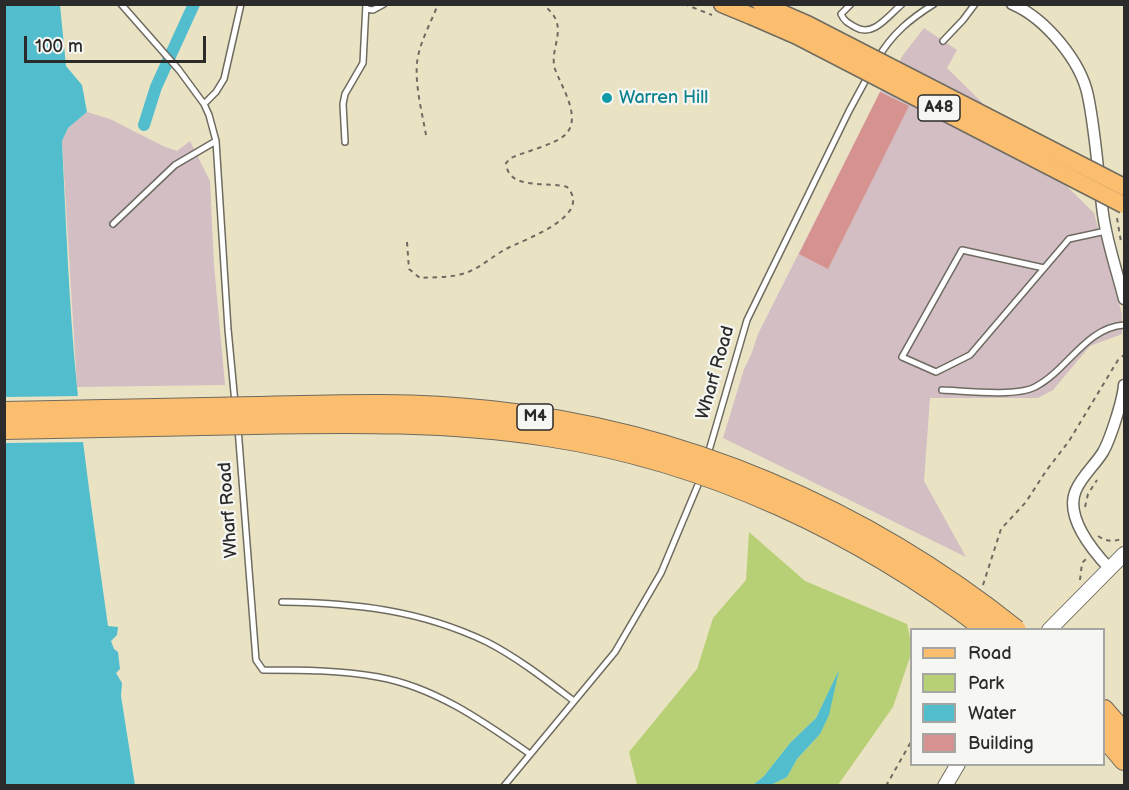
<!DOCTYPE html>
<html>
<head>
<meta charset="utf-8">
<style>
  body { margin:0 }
  #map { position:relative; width:1129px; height:790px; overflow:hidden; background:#eae3c3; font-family:"Balsamiq Sans",sans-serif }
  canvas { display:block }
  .frame { position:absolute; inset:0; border:6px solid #2b2b2b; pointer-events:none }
  .legend { position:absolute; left:910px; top:628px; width:195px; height:138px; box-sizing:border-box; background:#f6f6f2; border:2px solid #a5a5a2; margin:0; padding:8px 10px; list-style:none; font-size:18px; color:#2b2b2b }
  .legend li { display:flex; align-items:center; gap:12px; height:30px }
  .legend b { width:30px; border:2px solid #a5a5a2 }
  .scale { position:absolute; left:24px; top:36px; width:182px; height:27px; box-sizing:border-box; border:3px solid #2b2b2b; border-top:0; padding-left:8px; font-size:18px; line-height:21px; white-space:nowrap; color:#2b2b2b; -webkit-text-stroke:4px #f6f6f2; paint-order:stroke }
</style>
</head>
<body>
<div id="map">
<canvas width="1129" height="790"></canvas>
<div class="frame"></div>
<ul class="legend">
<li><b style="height:8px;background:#fbbd6e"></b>Road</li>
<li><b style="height:16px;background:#b7d075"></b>Park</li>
<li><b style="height:16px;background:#52bdcd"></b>Water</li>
<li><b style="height:16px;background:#d6928e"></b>Building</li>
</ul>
<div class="scale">100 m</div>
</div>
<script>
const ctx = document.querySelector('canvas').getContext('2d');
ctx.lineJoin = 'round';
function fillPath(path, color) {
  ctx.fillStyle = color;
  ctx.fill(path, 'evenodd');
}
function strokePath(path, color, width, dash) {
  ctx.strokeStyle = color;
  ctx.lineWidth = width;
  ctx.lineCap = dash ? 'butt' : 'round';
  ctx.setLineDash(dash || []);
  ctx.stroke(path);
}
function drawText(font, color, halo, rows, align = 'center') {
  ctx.font = font + ' "Balsamiq Sans",sans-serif';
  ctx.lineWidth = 4.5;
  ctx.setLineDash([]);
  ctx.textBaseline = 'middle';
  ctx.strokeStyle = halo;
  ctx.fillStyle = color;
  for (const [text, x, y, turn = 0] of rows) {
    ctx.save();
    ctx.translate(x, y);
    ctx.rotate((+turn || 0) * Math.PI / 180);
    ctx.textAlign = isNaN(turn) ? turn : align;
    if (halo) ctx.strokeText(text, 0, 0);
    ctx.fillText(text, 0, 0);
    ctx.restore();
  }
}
fillPath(new Path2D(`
  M924 28 957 50 947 68 1094 213 1122 314V334L1090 346 1053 390 1038 398H930L924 481 966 557 723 438 744 369 751 355 758 334 880 92 903 55Z
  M87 112 110 119 163 146 177 151 190 141 210 181 214 265 225 385 77 387 62 141 68 128Z`), '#d2bec3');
fillPath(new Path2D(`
  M749 532 805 581 907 624 911 641V654L893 707 838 785H771L787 777 797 759 820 734 838 673 816 718 790 743 764 776 753 785H637L629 752 697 669 713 618 746 580Z`), '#b7d075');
fillPath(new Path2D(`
  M5 5H60L66 66 82 85 87 112 68 128 62 141C66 223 69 305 77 387 85 466 97 546 108 626L118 627 117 635 111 641 114 649 118 652 120 669 116 673 122 683 121 696 135 785 5 786Z
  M839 670 829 715 820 734 797 759 787 777 771 785H753L764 776 790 743 816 718Z`), '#52bdcd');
fillPath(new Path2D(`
  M81 396 87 442 4 443 5 397Z`), '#eae3c3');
strokePath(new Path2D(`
  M144 125 156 87 194 4`), '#52bdcd', 12);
fillPath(new Path2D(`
  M880 92 909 106 828 269 799 254Z`), '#d6928e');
const service = new Path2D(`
  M121 4 179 70 204 104 209 115 216 141 228 329 235 403
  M851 4 841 14C844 21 848 23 855 27 873 38 888 16 902 4
  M366 9 373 10 384 4
  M943 41 963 20 975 4
  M878 58C892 34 910 19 934 4
  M204 104 216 92 224 79 241 4
  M345 142 343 104 345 94 363 63 366 4
  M113 224 175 165 216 141
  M1044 268 962 250 902 357 936 372 970 355 1069 239 1106 231
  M942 390C966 391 1015 397 1035 387 1068 370 1085 328 1124 325
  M238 428 256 660 263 670C301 670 340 670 378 677 435 687 484 722 530 754
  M708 454 747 320 849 111 869 74
  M282 602C355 603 420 610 487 642 518 658 546 680 574 701
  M504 786 615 652 661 573 700 480`);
const minor = new Path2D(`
  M1012 4C1045 18 1081 61 1088 96 1096 135 1098 175 1103 214 1107 243 1117 271 1124 299
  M1109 568C1093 551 1064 516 1076 490 1082 476 1095 465 1103 452 1110 440 1123 400 1124 385`);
const tertiary = new Path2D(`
  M1049 630 1124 554
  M945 786 958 764`);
const primary = new Path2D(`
  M722 4 751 16`);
const motorway = new Path2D(`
  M1104 710 1124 733
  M1104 736 1124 760`);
strokePath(service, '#6e6b60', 8);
strokePath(minor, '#6e6b60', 13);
strokePath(tertiary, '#6e6b60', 16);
strokePath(primary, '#6e6b60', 19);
strokePath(motorway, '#6e6b60', 22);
strokePath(new Path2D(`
  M684 4 712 15
  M426 135C422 112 415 86 417 63 419 43 431 23 438 4
  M1117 218 1121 242
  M407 242 409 269 420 278C433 277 449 278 462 274 478 270 491 257 506 249 525 239 594 216 567 187 548 181 508 191 506 163L511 158C526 151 555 145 566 134 582 117 561 86 555 69 550 53 561 38 557 23 555 15 549 10 543 4
  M1085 507 1088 494 1097 480
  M1098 536C1107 542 1114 542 1124 538
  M1080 580 1082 563 1087 558
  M983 585 1001 529 1026 502 1046 471 1069 441 1118 360 1124 355
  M886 786 912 740`), '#6e6b60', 2, [4.5, 4.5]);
strokePath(service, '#fff', 5);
strokePath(minor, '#fff', 10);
strokePath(tertiary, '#fff', 14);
strokePath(primary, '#fbbd6e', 16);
strokePath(motorway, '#fbbd6e', 20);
const primaryBridge = new Path2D(`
  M761 4 807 24 1124 187
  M751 16 797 36 1124 205`);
const motorwayBridge = new Path2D(`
  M4 412C88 410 172 408 256 407 334 405 412 402 490 411 683 431 865 509 1016 630
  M4 429C87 428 170 426 253 424 351 422 449 421 547 436 707 460 859 532 987 630`);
strokePath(primaryBridge, '#6e6b60', 19, []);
strokePath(motorwayBridge, '#6e6b60', 22, []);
strokePath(primaryBridge, '#fbbd6e', 16);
strokePath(motorwayBridge, '#fbbd6e', 20);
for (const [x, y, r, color] of [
  [607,98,6,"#0f9aa8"]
]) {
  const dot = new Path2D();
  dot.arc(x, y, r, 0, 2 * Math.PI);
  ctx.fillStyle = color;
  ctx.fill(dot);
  strokePath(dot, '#f6f6f2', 2);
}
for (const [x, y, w] of [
  [939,108,42],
  [535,417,36]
]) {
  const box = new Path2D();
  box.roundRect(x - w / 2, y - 13, w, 26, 4.5);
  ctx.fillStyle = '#f6f6f2';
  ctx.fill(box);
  strokePath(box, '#2b2b2b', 1.5);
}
drawText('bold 16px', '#2b2b2b', null, [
  ["A48",939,108],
  ["M4",535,417]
]);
drawText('18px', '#0d838f', '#f6f6f2', [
  ["Warren Hill",619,98]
], 'left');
drawText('18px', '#2b2b2b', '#f6f6f2', [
  ["Wharf Road",716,373,-74],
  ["Wharf Road",229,510,-94]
]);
</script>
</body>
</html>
